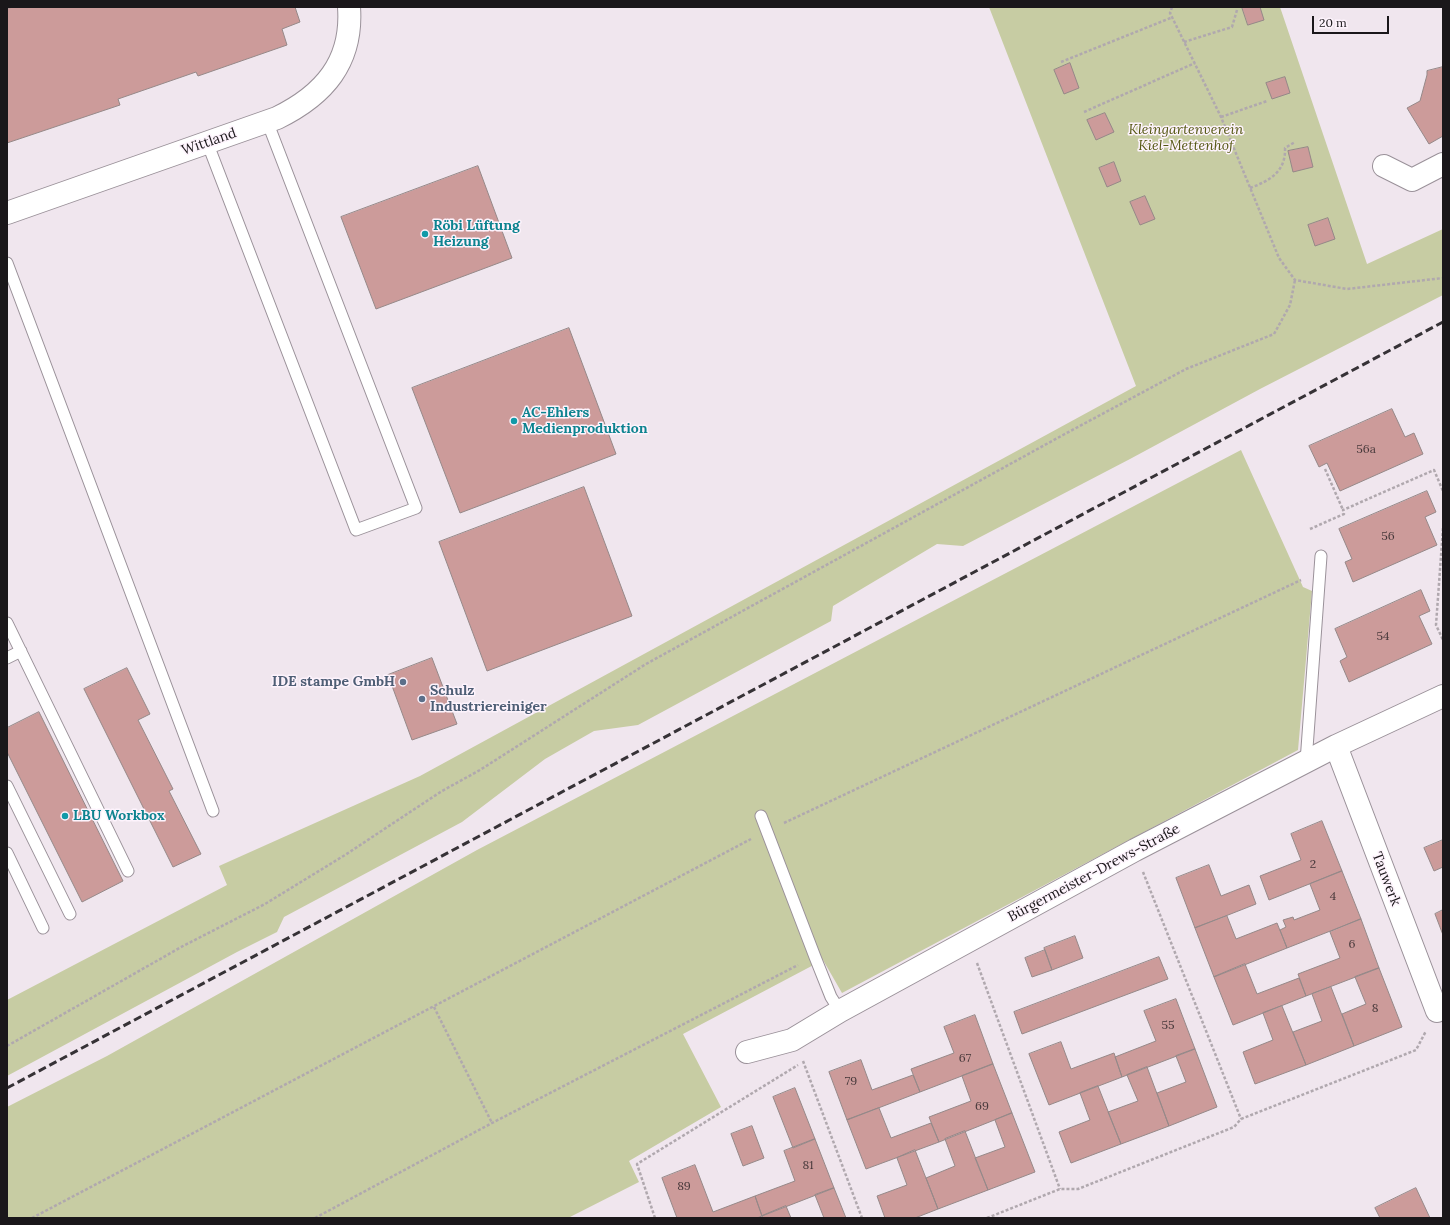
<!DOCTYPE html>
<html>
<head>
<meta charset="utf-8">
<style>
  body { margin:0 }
  #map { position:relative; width:1450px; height:1225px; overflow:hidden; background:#f0e6ee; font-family:Lora,serif }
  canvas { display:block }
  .frame { position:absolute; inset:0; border:8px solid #1a171a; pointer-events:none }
  .scale { position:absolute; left:1312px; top:16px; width:77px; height:18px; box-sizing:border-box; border:2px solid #1a171a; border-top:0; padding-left:5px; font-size:12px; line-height:14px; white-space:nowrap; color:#1a171a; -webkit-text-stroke:3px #fdf3fc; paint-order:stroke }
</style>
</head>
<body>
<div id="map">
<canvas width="1450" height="1225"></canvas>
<div class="frame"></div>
<div class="scale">20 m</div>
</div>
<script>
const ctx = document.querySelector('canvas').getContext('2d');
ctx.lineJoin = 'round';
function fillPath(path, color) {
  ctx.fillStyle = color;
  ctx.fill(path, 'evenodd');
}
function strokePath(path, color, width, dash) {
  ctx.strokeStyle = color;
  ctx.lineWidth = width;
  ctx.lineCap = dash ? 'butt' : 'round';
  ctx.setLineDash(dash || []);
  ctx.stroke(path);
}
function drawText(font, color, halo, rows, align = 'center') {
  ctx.font = font + ' Lora,serif';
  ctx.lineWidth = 3;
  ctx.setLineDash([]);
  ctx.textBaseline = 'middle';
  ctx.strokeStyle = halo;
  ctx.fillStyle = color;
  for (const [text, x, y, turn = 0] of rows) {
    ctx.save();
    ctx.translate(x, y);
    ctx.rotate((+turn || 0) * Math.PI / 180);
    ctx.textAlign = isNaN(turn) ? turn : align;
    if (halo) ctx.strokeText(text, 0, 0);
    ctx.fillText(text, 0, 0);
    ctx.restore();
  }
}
fillPath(new Path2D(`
  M989 7H1280L1367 264 1443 229V295L1260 389 1130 459 963 546 937 544 833 606 831 621 638 725 594 731 545 759 462 822 284 917 277 932 237 952 7 1076V1000L227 885 219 866 420 776 1136 386Z
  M1241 450 1303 587 1312 591 1298 750 842 993 823 960 683 1034 721 1107 629 1161 639 1182 568 1218H7V1107L107 1056 477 850Z`), '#c7cca3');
const building = new Path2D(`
  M13 7H295L300 22 282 29 287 45 198 76 196 72 118 99 120 105 7 143V9Z
  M1242 7H1260L1264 20 1248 25Z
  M1070 63 1079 88 1064 94 1054 70Z
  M1443 67V136L1429 144 1407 108 1420 101 1427 75V71Z
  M1285 77 1290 93 1272 99 1266 83Z
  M1105 113 1114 132 1096 140 1087 120Z
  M1308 147 1313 167 1293 172 1288 151Z
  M1114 162 1121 181 1107 187 1099 168Z
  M478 166 512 258 376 309 341 217Z
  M1145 196 1155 219 1140 225 1130 202Z
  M1328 218 1335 239 1315 246 1308 225Z
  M569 328 616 454 460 513 412 388Z
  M1392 409 1405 437 1414 433 1423 454 1340 491 1327 463 1319 467 1309 446Z
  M584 487 632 616 487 671 439 542Z
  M1427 491 1436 512 1425 517 1437 545 1353 582 1345 562 1352 559 1339 529Z
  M1421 590 1430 611 1419 616 1432 644 1349 682 1340 661 1347 657 1335 629Z
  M432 658 457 724 412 740 388 675Z
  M127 668 150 714 138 720 173 789 169 791 201 854 173 867 84 689Z
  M39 712 123 881 82 902 7 752V728Z
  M1322 821 1342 871 1269 900 1260 876 1301 860 1291 834Z
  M1443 840V867L1434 871 1424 848Z
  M1209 865 1221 896 1249 885 1256 904 1195 928 1176 878Z
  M1342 871 1361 919 1287 948 1280 930 1286 927 1283 920 1293 917 1294 920 1320 910 1310 884Z
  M1443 910V935L1435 914Z
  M1227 916 1236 939 1277 923 1287 948 1214 977 1195 928Z
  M1361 919 1379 968 1306 996 1298 974 1340 958 1330 932Z
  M1075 936 1083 958 1052 970 1044 948Z
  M1045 950 1052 970 1032 977 1025 958Z
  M1159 957 1168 979 1022 1034 1014 1012Z
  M1245 964 1257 994 1299 978 1306 996 1233 1025 1214 977Z
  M1379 968 1402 1027 1354 1046 1342 1014 1366 1004 1355 977Z
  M1331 987 1354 1046 1306 1065 1293 1032 1322 1021 1312 994Z
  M1176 999 1195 1049 1122 1077 1115 1057 1156 1041 1144 1011Z
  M1282 1006 1306 1065 1255 1084 1243 1052 1273 1040 1263 1013Z
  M975 1015 993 1064 920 1092 911 1069 954 1053 944 1027Z
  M1061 1042 1071 1069 1114 1053 1122 1077 1049 1105 1029 1054Z
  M1195 1049 1217 1107 1169 1126 1157 1093 1186 1082 1176 1056Z
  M861 1060 872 1090 913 1075 920 1092 847 1120 829 1072Z
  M993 1064 1012 1113 939 1142 929 1117 971 1101 962 1076Z
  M1147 1067 1169 1126 1121 1144 1108 1112 1138 1101 1127 1075Z
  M1098 1086 1121 1144 1071 1163 1059 1132 1090 1120 1080 1093Z
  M795 1088 815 1139 793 1148 773 1097Z
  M879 1108 891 1138 931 1123 939 1142 866 1169 847 1120Z
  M1012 1113 1035 1172 988 1190 975 1158 1005 1147 995 1120Z
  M752 1126 764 1158 743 1166 731 1134Z
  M965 1131 988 1190 938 1209 926 1178 955 1166 945 1139Z
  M815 1139 834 1188 762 1216 755 1196 795 1181 784 1151Z
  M915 1150 938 1209 915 1218H885L877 1196 907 1185 897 1158Z
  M695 1165 713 1212 755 1196 762 1216 757 1218H677L662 1178Z
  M834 1188 846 1218H824L815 1195Z
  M1416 1188 1430 1218H1380L1375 1208Z
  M786 1206 791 1218H763L762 1216Z`);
fillPath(building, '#cc9b9a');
strokePath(building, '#958888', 1);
const lane = new Path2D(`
  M207 142 356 530 416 508 267 121
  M7 263 213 811
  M7 623 128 871
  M7 658 21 651
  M1306 762 1321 556
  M7 786 70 914
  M761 816 815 957 831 997 840 1011
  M7 853 43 928`);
const street = new Path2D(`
  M1384 166 1412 180 1443 164
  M7 213 277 118C324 95 353 62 349 7
  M1336 746 1437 1011
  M747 1052 792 1040 840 1011 1135 850 1336 746 1443 696`);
strokePath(lane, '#9a9199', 13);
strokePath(street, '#9a9199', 24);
strokePath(new Path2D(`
  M1172 7 1170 13 1221 117 1279 258 1295 280 1347 289 1443 278
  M1184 42 1232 27 1237 10
  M1061 62 1173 17
  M1084 112 1195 63
  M1221 117 1267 101
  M1250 188C1269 181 1286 172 1285 148L1295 142
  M1325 469 1343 510
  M1443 528 1436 625 1443 640
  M1310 529 1344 514 1343 510 1434 470 1443 491
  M784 823 1301 580
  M1143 872 1241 1119
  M977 963 1060 1189
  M434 1007 492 1123
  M7 1046 183 946 265 904 345 855 442 791 480 770 646 664 1063 435 1186 369 1274 334 1290 305 1295 280
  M803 1061 862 1218
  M32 1218 751 839
  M315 1218 492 1123 798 965
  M655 1218 637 1164 798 1065
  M987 1218 1060 1189H1078L1234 1127 1241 1119 1416 1050 1426 1031`), '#b0a8ae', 2.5, [3, 2]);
strokePath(lane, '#fff', 11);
strokePath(street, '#fff', 22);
strokePath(new Path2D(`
  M7 1088 1443 322`), '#363236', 3, [8, 4]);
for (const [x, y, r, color] of [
  [425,234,4,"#0f9aa8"],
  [514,421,4,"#0f9aa8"],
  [403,682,4,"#5c6f8a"],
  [422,699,4,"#5c6f8a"],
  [65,816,4,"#0f9aa8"]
]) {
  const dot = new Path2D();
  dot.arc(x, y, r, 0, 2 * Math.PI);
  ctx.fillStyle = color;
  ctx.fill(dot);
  strokePath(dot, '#fdf3fc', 1.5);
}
drawText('12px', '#46383a', null, [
  ["56a",1366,450],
  ["56",1388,537],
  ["54",1383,637],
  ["2",1313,865],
  ["4",1333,897],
  ["6",1352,945],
  ["8",1375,1009],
  ["55",1168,1026],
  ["67",965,1059],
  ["79",851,1082],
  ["69",982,1107],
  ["81",808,1166],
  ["89",684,1187]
]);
drawText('italic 14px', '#555813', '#fdf3fc', [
  ["Kleingartenverein",1186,130],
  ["Kiel-Mettenhof",1186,146]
]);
drawText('14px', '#1a171a', '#fdf3fc', [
  ["Wittland",209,142,-19],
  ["Bürgermeister-Drews-Straße",1094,873,-28],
  ["Tauwerk",1386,879,69]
]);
drawText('bold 14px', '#0d838f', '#fdf3fc', [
  ["Röbi Lüftung",433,226],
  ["Heizung",433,242],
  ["AC-Ehlers",522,413],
  ["Medienproduktion",522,429],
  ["LBU Workbox",73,816]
], 'left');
drawText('bold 14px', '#4e5e75', '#fdf3fc', [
  ["IDE stampe GmbH",395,682],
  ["Schulz",430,691,"left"],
  ["Industriereiniger",430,707,"left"]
], 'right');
</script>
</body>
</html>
